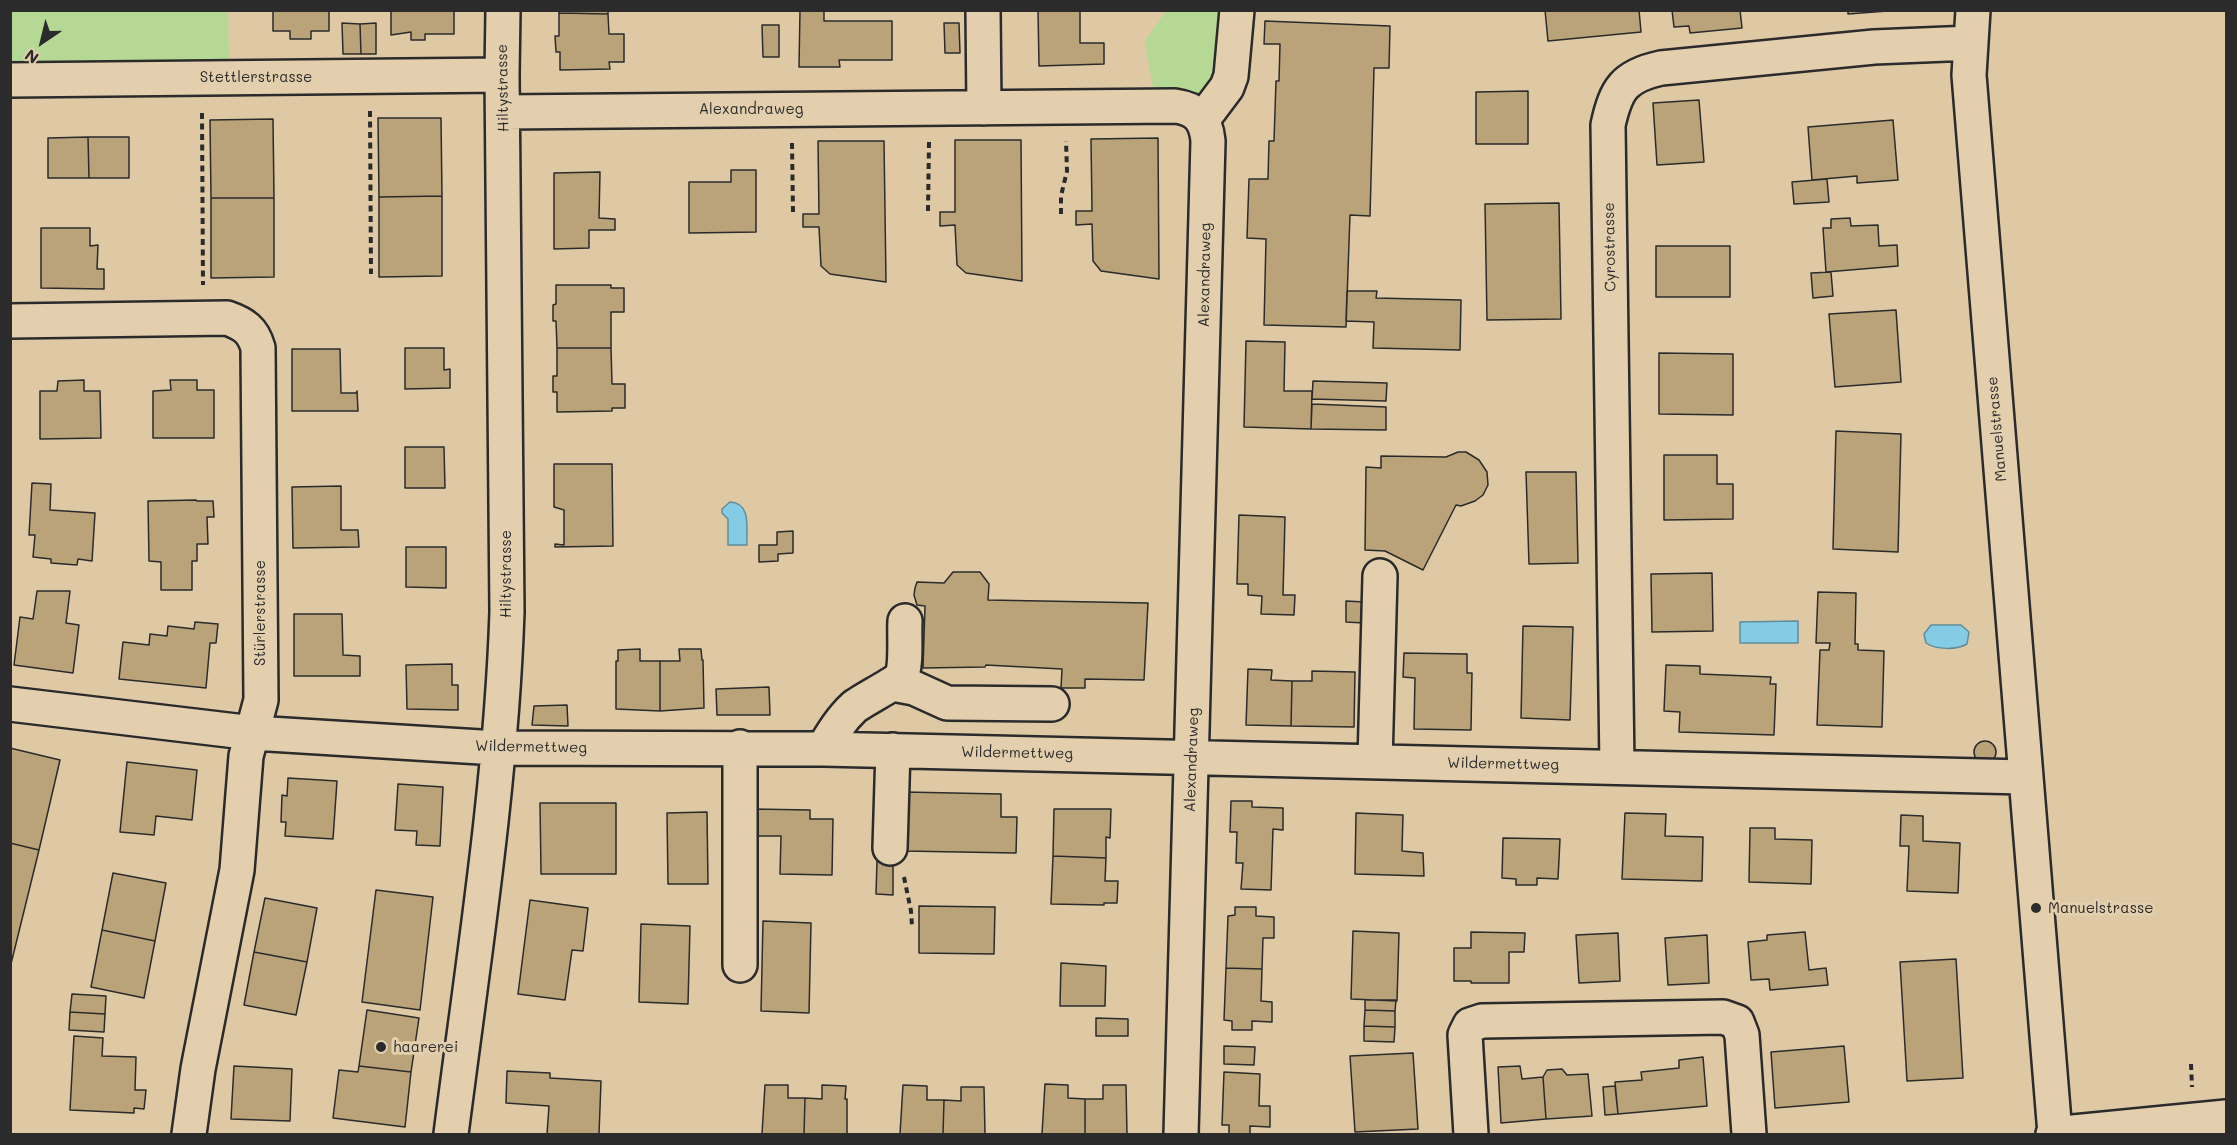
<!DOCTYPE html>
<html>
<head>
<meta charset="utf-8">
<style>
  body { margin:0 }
  #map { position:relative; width:2237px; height:1145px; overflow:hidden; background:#dfc9a5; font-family:Mali,sans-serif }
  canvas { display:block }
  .frame { position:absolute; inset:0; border:12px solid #2b2b2b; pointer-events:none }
  .north { position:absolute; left:12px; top:12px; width:60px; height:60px; -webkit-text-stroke:4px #e3cfad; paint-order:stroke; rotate:215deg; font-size:16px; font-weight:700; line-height:24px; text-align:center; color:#2b2b2b }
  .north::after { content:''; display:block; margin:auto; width:21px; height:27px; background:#2b2b2b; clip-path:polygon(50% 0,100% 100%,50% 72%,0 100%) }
</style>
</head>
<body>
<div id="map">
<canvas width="2237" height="1145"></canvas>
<div class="frame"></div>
<div class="north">N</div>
</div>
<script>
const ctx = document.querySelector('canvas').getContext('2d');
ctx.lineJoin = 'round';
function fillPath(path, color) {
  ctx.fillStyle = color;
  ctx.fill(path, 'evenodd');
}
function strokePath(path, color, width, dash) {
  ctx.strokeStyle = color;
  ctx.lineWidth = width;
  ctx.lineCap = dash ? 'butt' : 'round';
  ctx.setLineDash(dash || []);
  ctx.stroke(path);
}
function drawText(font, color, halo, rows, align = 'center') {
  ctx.font = font + ' Mali,sans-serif';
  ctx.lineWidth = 6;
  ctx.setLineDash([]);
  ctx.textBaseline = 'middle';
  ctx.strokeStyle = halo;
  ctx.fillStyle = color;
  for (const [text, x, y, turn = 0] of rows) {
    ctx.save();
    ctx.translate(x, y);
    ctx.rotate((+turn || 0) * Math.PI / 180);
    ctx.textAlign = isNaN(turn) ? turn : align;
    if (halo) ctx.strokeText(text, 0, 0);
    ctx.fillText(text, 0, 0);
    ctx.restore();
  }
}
fillPath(new Path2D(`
  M10 11H228L229 64 11 66Z
  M1166 11H1228L1213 86 1197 95 1154 94 1145 41Z`), '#b5d994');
const water = new Path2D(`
  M730 502C752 503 746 529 747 545H728V519L722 513V509Z
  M1798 621V643H1740V622Z
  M1931 625H1961L1969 632 1967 644C1957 650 1936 650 1926 643L1924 634Z`);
fillPath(water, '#84cce5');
strokePath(water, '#608c9b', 1.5);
const building = new Path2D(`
  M273 10H329V31H311V39H290V31H273Z
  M381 10H454V34H425V40H411V32L391 35V11Z
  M559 10H608V14L559 13Z
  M800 10H824V21H892V60H839L840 67H799Z
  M1038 10H1080V43H1104V64L1039 66Z
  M1545 10H1639L1641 32 1548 41Z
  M1672 10H1740L1742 28 1690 33 1689 26 1674 27Z
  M1848 10H1901L1848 14Z
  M559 13 608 14 609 34H624V62H609L610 69 560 70V52H556L555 36H559Z
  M1265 21 1390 26 1389 68H1374L1370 216 1350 215 1346 327 1264 325 1266 239 1247 238 1249 179H1268L1269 141H1274L1276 81H1279L1280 44H1264Z
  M342 23 360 24 361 54H343Z
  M376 23V54H361L360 24Z
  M944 23H959L960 53H945Z
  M762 25H779V57H763Z
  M1528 91V144H1476V92Z
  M1699 100 1704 162 1657 165 1653 103Z
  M378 118H441L442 196 379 197Z
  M273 119 274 198H211L210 120Z
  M1893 120 1898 180 1857 183V176L1812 180 1808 127Z
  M88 137 89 178H48V138Z
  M88 137H129V178H89Z
  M1158 138 1159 279 1101 271 1093 261 1092 224 1076 225V211H1092L1091 139Z
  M955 140H1021L1022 281 966 273 957 265 955 225 940 226V212H955Z
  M818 141H884L886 282 830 274 821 266 819 227H803V214H819Z
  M731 170H756V232L689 233V182H731Z
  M600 172 599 218 615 219V230H589V248L554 249V173Z
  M1827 179 1829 202 1794 204 1792 182Z
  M442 196V276L379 277V197Z
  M211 198H274V277L211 278Z
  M1559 203 1561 319 1487 320 1485 204Z
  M1850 218 1851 226 1878 225 1879 246 1897 245 1898 266 1826 272 1823 228H1831V219Z
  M41 228H90V246L98 245 97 269H104V289L41 288Z
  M1656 246H1730V297H1656Z
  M1831 272 1833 296 1813 298 1811 273Z
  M556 285H611V288H624V312H611V348H557L556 321H553V305L556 304Z
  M1347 291H1377L1376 298 1461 300 1460 350 1373 348 1374 322 1346 321Z
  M1896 310 1901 382 1835 387 1829 314Z
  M1246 341 1285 342 1284 391H1312L1311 429 1244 427Z
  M405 348H444V370L450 369V388L405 389Z
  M557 348H611L612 384H625V408H612V411L557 412V392H553V376H557Z
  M292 349H340L341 393H356L357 391 358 411H292Z
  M1659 353 1733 354V415L1659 414Z
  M84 380V391H100L101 438 40 439V391H57L58 381Z
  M170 380H197V390H214V438H153V391L171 390Z
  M1313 381 1387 383 1386 401 1312 399Z
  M1312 404 1386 407V430L1311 429Z
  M1836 431 1901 434 1898 552 1833 549Z
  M405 447H444L445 488H405Z
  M1458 452H1466L1479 460 1487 472 1488 485 1483 495 1475 501 1461 506 1456 505 1423 570 1385 551 1365 550 1366 467 1381 468V456L1446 457Z
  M1664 455H1717V484H1733V519L1664 520Z
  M554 464H612L613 546 555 547V544L564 545V510L554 507Z
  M1526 472H1576L1578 563 1529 564Z
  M32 483 51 484 50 510 95 513 92 561 78 559 77 565 51 563V559L33 557 35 535H29Z
  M341 486V530H358L359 547 293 548 292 487Z
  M196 500 197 501H213L214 517H207L208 544H197V561H192V590H161V562L149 561 148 501Z
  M1239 515 1285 517 1283 595H1295L1294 615 1261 614 1262 596 1248 595V584H1237Z
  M793 531V553L778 554V561L759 562V545H777V532Z
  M406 547H446V588L406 587Z
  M953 572H980L989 584 988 600 1148 603 1144 680 1085 679V688H1061L1062 669 986 665 985 667 923 668 925 606 917 605 914 595 915 588 917 582 944 583Z
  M1712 573 1713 631 1652 632 1651 574Z
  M37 591H70L66 623 79 625 73 673 14 665 20 617 33 619Z
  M1818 592 1856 593 1855 644H1858V650L1884 651 1882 727 1817 725 1820 650H1829L1830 643H1816Z
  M1346 601 1365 602 1364 623 1346 622Z
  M294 614H342L343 655 360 656V676H294Z
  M195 622 218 624 216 643H210L206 688 119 679 123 642 149 645 150 634 167 636 168 626 194 629Z
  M1523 626 1573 627 1570 720 1521 718Z
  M640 649V661H660V711L616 709V661H618V650Z
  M679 649H701L702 660H703L704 708 660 711V661H680Z
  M1404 653 1467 654V673H1472L1471 730 1414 729 1415 678 1403 677Z
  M452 664V685H458V710L407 709 406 665Z
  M1666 665 1700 666V674L1771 677 1770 684H1776L1774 735 1679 732 1680 712 1664 711Z
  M1248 669 1272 670 1271 680 1292 681 1291 726 1246 725Z
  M1312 671 1355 672 1354 727 1291 726 1292 681H1312Z
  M769 687 770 715H717L716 689Z
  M567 705 568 726 532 725 534 706Z
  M1974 752a11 11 0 1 1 22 0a11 11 0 1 1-22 0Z
  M10 748 60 760 39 850 10 843Z
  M127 762 197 770 192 820 156 816 154 835 120 832Z
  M288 778 337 781 333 839 285 836 286 822H281L282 795 287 796Z
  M398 784 443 787 440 846 416 845 417 831 395 830Z
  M905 792 1001 794V817H1017L1016 853 903 851Z
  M1231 801H1252V807L1283 808V830L1273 829 1271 890 1241 889 1243 863H1236L1237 832H1230Z
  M540 803H616V874H541Z
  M753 809 810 810V819H833L832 875 780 874 781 836H752Z
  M1054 809H1111L1110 838 1106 837V858L1053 856Z
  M707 812 708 884H668L667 813Z
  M1356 813 1403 815 1402 851 1423 853 1424 876 1355 874Z
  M1625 813 1666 814 1665 836 1703 837 1702 881 1622 879Z
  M1901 815 1923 816V841L1960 843 1958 893 1907 891 1909 846H1900Z
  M1750 828H1775V839L1812 840 1811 884 1749 882Z
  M1503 838 1560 839 1558 879 1537 878V885H1516V879L1502 878Z
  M10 843 39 850 10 968Z
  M1053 856 1106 858 1105 881H1118L1117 903H1104V905L1051 904Z
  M877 861H893V895L876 894Z
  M113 873 166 883 155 941 102 930Z
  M376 890 433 897 420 1010 362 1002Z
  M265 898 317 908 307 962 254 952Z
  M530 900 588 908 583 951 572 950 565 1000 518 994Z
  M919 906 995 907 994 954 919 953Z
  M1235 907H1256V916L1274 917V938H1263L1262 969 1226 968 1228 916 1235 915Z
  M763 921 811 923 809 1013 761 1011Z
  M641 924 690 926 688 1004 639 1002Z
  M102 930 155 941 144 998 91 987Z
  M1353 931 1399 933 1397 1001 1351 999Z
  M1471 932 1525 933 1524 952H1509V983H1471V981H1454V948H1471Z
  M1805 932 1809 970 1826 968 1828 985 1770 990 1769 979 1751 980 1748 942 1767 940V935Z
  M1618 933 1620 981 1579 983 1576 935Z
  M1707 935 1709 983 1668 985 1665 938Z
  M254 952 307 962 296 1015 244 1005Z
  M1956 959 1963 1078 1907 1081 1900 962Z
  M1061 963 1106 966 1105 1006H1060Z
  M1226 968 1262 969 1261 1001 1272 1002V1022L1252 1021V1030H1232V1021L1224 1020Z
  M72 994 106 996 105 1014 70 1012Z
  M1365 1000H1396L1395 1011 1365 1010Z
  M367 1010 419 1018 411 1072 359 1066Z
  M1365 1010 1395 1011V1027L1364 1026Z
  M70 1012 105 1014 104 1032 69 1030Z
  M1096 1018 1128 1019V1036H1096Z
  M1364 1026 1395 1027 1394 1042 1364 1041Z
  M74 1036 103 1038 102 1056 136 1057 135 1090H146L144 1109 134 1108V1113L70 1110Z
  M1224 1046 1255 1047 1254 1065 1224 1064Z
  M1844 1046 1849 1102 1775 1108 1771 1052Z
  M1413 1053 1418 1129 1355 1132 1350 1056Z
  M1703 1057 1707 1106 1618 1114 1615 1082 1642 1080 1641 1072 1679 1068V1060Z
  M234 1066 292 1069 290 1121 231 1119Z
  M359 1066 411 1072 405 1127 333 1118 339 1070 358 1072Z
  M1520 1066 1522 1079 1543 1077 1546 1119 1501 1123 1498 1067Z
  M1562 1069 1567 1075 1588 1074 1592 1116 1546 1119 1543 1077 1547 1070Z
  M507 1071 550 1073V1078L601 1081 599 1134H547L549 1106 506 1103Z
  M1224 1072 1260 1074 1259 1106H1270V1127L1250 1126V1134H1229V1125H1222Z
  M1045 1084 1068 1085V1098L1085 1099V1134H1042Z
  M765 1085H788V1098H805L804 1134H762Z
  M822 1085 846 1086 845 1099H847V1134H804L805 1098 822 1099Z
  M903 1085 927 1086V1100H944L943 1134H900Z
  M1103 1085H1126L1127 1134H1085V1099H1103Z
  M1615 1086 1618 1114 1605 1115 1603 1087Z
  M961 1087H984L985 1134H943L944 1100 961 1101Z`);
fillPath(building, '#bba379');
strokePath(building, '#2b2b2b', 1.5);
const minor = new Path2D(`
  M983 10 984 108
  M1973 10 1969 75 2055 1134
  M10 80 502 75
  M503 112 1175 106C1197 109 1206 119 1208 141L1181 1134
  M1203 119 1227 87 1231 76 1237 10
  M10 321 227 318C244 324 253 330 258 348L261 700 246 756 237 870 198 1069 189 1134
  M890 685H898L914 688 947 703 1052 704
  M10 704 253 733 497 748 823 749 2025 777
  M740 747V965
  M823 749C832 734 841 719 854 707 863 700 898 682 901 677 907 666 904 634 905 621
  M1375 762 1380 576
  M1617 766 1608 125C1616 89 1624 76 1661 68L1874 47 1971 43
  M890 848 893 750
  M451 1134C473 961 501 787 507 612L502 75 503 10
  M1471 1134 1465 1035 1470 1025 1482 1021 1723 1017 1737 1022 1742 1035 1749 1134
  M2053 1134 2226 1117`);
strokePath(minor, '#2b2b2b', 38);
strokePath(new Path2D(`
  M370 111 371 274
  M202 113 203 285
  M792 143 793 212
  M928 211 929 142
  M1061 214V196L1067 171 1066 141
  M904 877 911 911 912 926
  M2191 1064 2192 1087`), '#2b2b2b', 4, [6, 4.5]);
strokePath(minor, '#e3cfad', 33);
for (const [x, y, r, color] of [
  [2036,908,6,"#2b2b2b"],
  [381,1047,6,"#2b2b2b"]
]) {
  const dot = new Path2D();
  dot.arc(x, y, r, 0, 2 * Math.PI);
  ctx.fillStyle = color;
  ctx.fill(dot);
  strokePath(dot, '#e3cfad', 2);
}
drawText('15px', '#2b2b2b', '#e3cfad', [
  ["Stettlerstrasse",256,77],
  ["Hiltystrasse",503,88,-91],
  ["Alexandraweg",751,109],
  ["Cyrostrasse",1610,247,-91],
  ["Alexandraweg",1205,275,-89],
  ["Manuelstrasse",1997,429,-95],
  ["Hiltystrasse",506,574,-90],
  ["Stürlerstrasse",260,613,-90],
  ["Wildermettweg",531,747,1],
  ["Wildermettweg",1017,753,1],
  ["Alexandraweg",1192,760,-88],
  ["Wildermettweg",1503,764,1]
]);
drawText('15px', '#2b2b2b', '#e3cfad', [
  ["Manuelstrasse",2048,908],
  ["haarerei",393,1047]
], 'left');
</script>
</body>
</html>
